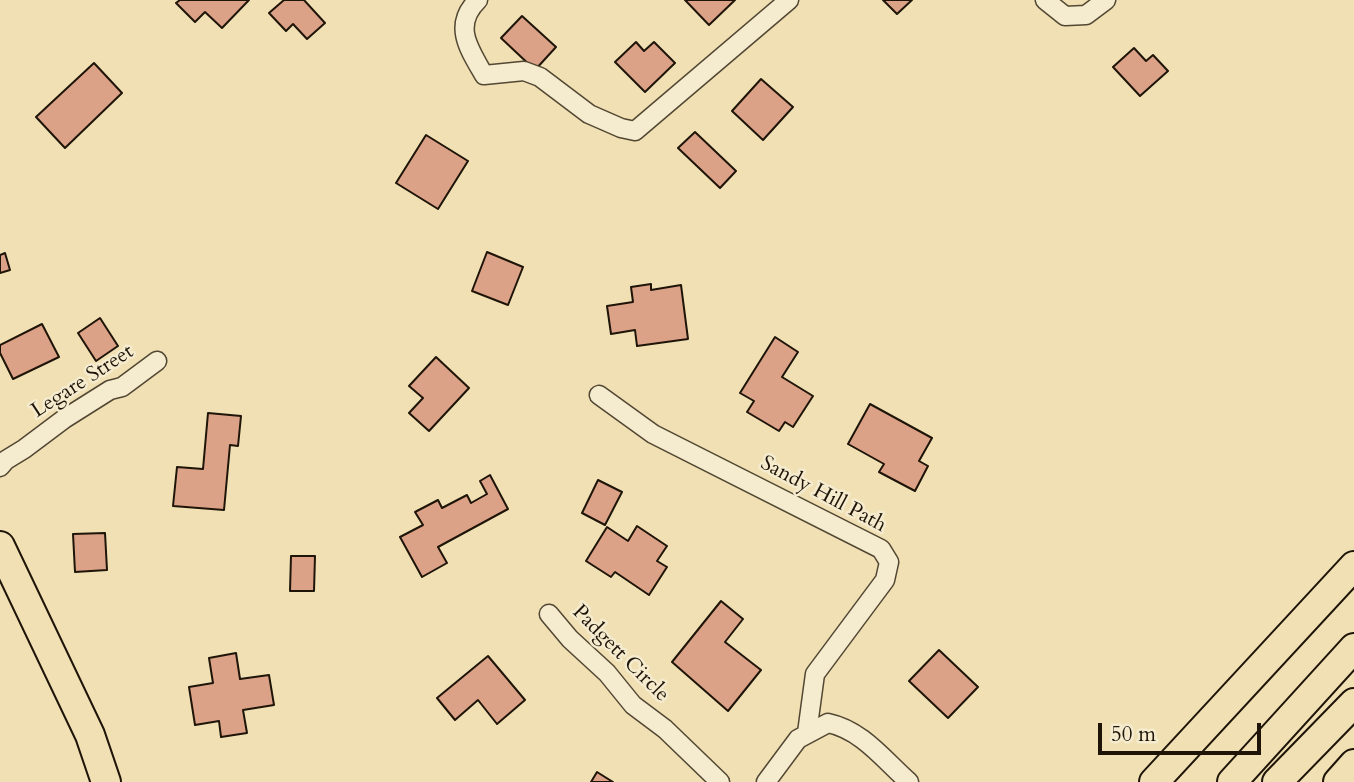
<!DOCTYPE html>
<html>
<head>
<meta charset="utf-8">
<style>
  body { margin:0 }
  #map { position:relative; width:1354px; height:782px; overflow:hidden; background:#f0e0b4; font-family:Cardo,serif }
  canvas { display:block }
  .scale { position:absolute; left:1098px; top:723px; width:163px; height:32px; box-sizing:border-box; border:4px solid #1e1408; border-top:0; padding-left:9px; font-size:21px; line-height:24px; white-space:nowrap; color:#1e1408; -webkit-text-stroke:5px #f5ebce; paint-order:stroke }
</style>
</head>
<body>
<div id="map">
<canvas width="1354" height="782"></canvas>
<div class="scale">50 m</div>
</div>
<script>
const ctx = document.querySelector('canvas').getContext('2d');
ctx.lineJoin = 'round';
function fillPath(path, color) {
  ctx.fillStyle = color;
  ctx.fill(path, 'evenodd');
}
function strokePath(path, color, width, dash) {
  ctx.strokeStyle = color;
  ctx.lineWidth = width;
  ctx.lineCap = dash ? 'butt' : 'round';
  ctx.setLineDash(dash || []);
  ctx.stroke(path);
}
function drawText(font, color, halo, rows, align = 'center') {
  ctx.font = font + ' Cardo,serif';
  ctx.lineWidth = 5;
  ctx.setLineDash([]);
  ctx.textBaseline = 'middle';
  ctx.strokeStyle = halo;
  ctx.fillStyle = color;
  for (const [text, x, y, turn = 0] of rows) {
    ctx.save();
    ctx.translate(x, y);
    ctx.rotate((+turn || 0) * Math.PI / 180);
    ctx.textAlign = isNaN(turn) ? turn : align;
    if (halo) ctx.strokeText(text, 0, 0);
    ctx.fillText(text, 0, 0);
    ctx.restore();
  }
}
const building = new Path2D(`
  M180 0H249L222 28 205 12 195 22 176 3Z
  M284 0H304L325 23 307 39 293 24 286 31 269 13Z
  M685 0H735L709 25Z
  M883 0H912L897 14Z
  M522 16 556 47 535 70 501 38Z
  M636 42 644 51 654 42 675 63 645 92 615 62Z
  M1134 48 1146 61 1153 55 1168 71 1140 96 1113 67Z
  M94 63 122 93 65 148 36 117Z
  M761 79 793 107 763 140 732 111Z
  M695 132 736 171 720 188 678 148Z
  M426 135 468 161 438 209 396 183Z
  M487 252 523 267 508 305 472 291Z
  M5 253 10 270 0 273V255Z
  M651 284V290L681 285 688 339 637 346 635 330 611 334 607 306 633 302 631 287Z
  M100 318 118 346 96 361 78 333Z
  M42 324 59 357 13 379 0 353V345Z
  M775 337 798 352 782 377 813 396 793 427 785 422 779 431 747 412 754 401 740 393Z
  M436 357 469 388 429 431 409 413 423 398 409 386Z
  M870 404 932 438 919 461 928 466 915 491 879 472 884 464 848 444Z
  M208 413 241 416 238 446 230 445 224 510 173 506 177 467 203 469Z
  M490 475 508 509 438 547 447 563 422 577 400 537 423 525 415 512 438 500 442 508 467 495 471 503 487 494 480 481Z
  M598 480 622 492 605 525 582 513Z
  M637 526 667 546 657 561 667 567 649 595 615 572 611 577 586 561 607 527 628 541Z
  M105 533 107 570 75 572 73 534Z
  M291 556H315L314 591H290Z
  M721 601 743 619 725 642 761 670 728 711 672 662Z
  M939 650 978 687 948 718 909 681Z
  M236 653 240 679 269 675 274 705 243 710 247 733 221 737 219 721 195 725 189 687 213 683 209 658Z
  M488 656 525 700 497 724 478 700 455 720 437 698Z
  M597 772 613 782H591Z`);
fillPath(building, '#dba287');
strokePath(building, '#1e1408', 2);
const street = new Path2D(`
  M478 0C452 25 469 49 484 75L524 71 540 77 589 114 621 128 635 131 789 0
  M1045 0 1065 16 1086 15 1106 0
  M599 395 653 434 881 549 889 562 885 580 815 674 807 733
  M0 467 6 460 24 449 64 419 110 390 122 387 157 361
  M549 614 570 639 607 673 633 705 665 729 720 782
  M766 782 798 739 828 723C862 730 884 760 909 782`);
const primary = new Path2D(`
  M0 546 90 735 106 782
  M1154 782 1354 566
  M1232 782 1354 648
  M1277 782 1354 703
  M1338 782 1354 764`);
strokePath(street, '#524733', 21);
strokePath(primary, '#1e1408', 32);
strokePath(street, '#f5ebce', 18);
strokePath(primary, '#f0e0b4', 28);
drawText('21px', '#1e1408', '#f5ebce', [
  ["Legare Street",83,382,-33],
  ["Sandy Hill Path",823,495,28],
  ["Padgett Circle",620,654,45]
]);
</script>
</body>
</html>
